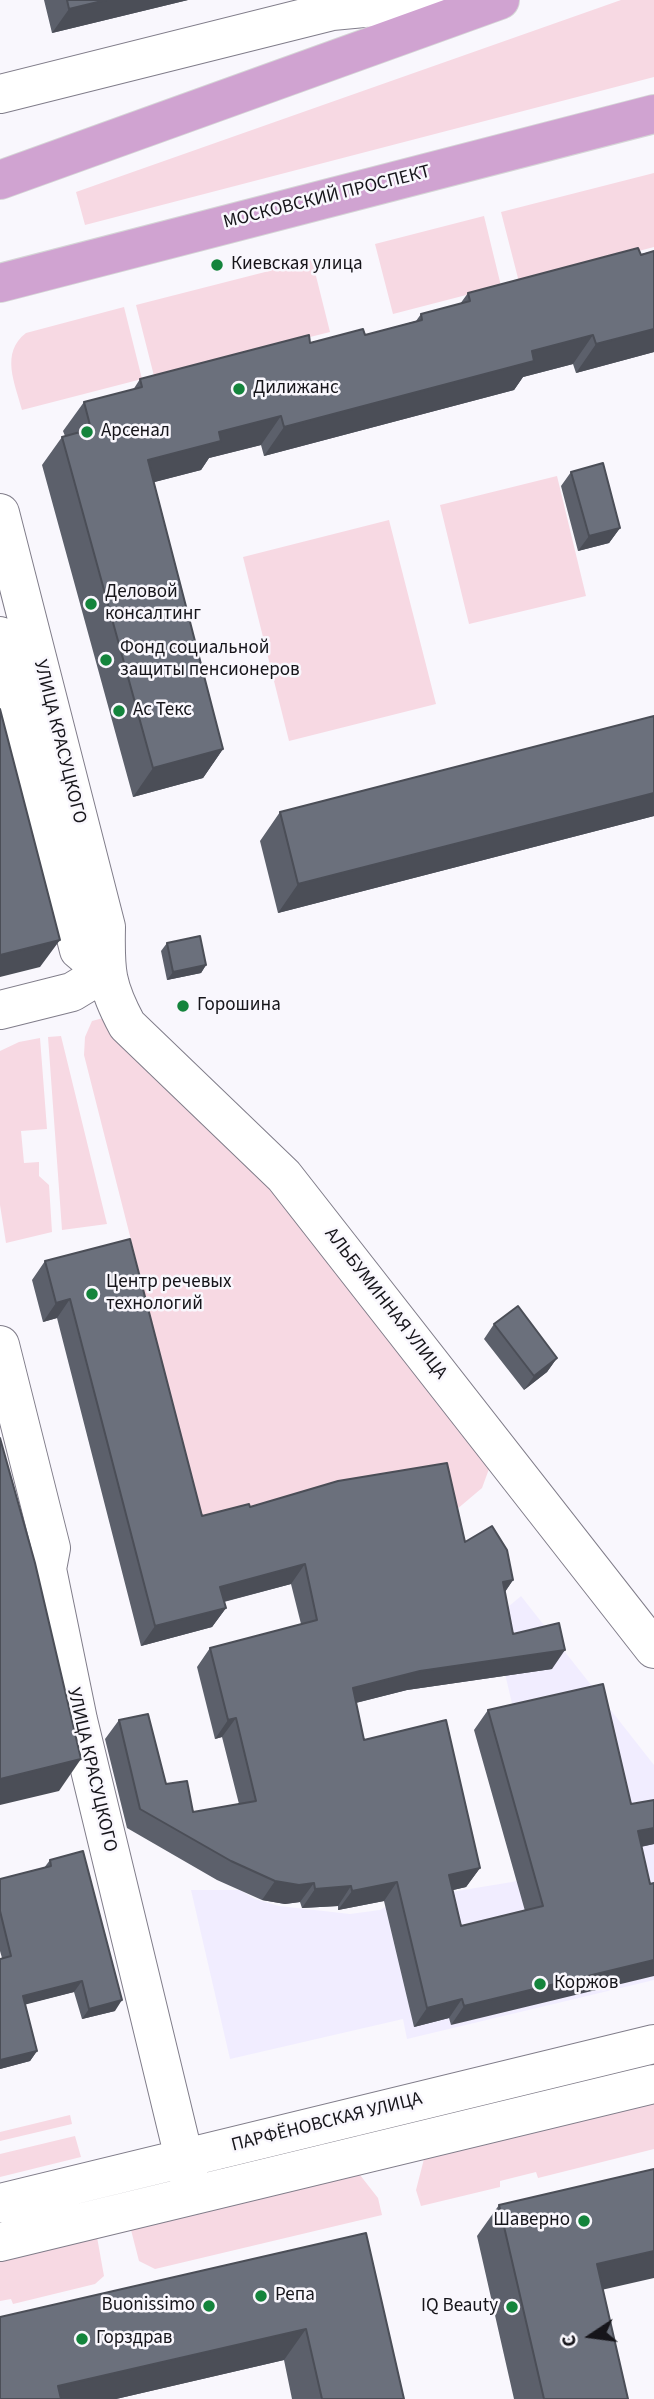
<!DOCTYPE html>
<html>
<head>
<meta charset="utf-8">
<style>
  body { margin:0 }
  #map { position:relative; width:654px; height:2399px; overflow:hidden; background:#f9f7fd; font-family:"Source Sans 3",sans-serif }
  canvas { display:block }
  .north { position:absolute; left:556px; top:2301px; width:70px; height:70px; -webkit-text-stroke:5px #f9f7fd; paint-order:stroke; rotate:257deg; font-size:19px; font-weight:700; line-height:28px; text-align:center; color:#16151a }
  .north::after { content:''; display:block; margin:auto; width:24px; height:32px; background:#16151a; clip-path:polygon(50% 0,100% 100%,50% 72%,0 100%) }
</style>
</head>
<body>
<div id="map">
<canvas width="654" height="2399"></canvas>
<div class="north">С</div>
</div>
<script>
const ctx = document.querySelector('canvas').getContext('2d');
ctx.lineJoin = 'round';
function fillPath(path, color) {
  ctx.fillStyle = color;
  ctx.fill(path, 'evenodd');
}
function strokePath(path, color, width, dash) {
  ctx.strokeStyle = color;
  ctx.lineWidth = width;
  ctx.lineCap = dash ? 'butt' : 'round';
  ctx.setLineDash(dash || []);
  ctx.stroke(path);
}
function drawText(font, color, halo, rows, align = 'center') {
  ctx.font = font + ' "Source Sans 3",sans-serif';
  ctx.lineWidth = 5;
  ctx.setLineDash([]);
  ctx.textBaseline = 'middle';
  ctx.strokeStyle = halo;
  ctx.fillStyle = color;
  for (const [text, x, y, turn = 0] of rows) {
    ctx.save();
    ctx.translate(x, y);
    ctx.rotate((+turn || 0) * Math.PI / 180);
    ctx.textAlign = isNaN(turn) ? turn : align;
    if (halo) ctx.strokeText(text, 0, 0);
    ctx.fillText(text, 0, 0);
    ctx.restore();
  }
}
fillPath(new Path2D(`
  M521 1596 654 1765V1980L407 2039 403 2019 230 2059 191 1890H240L255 1899 279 1906 350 1914 380 1910 396 1901 512 1882 552 1872 497 1640 510 1620 508 1607Z`), '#f1edff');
fillPath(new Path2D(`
  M621 0H654V77L85 225 76 192Z
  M654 173V247L519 282 501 212Z
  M484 216 501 286 393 314 375 244Z
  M312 260 330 332 154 376 136 305Z
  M124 307 142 379 22 410C15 383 0 353 26 333Z
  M557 476 586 596 469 624 440 505Z
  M389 520 436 704 289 741 243 557Z
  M103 1018 280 1199 489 1469 482 1488 456 1510 205 1531 84 1055 85 1037 92 1021Z
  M61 1036 107 1224 62 1230 48 1037Z
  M40 1038 47 1129 21 1131 24 1163 39 1162V1176L49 1185 52 1232 6 1243 0 1205V1051L19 1042Z
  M654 2102V2149L538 2178 536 2172 500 2181V2187L421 2206 416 2190 424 2159Z
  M70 2115 72 2124 0 2141V2132Z
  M75 2136 81 2157 0 2177V2154Z
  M360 2175 378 2198 382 2215 155 2269 139 2261 131 2230Z
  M97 2237 104 2276 95 2284 13 2304 11 2299 0 2301V2261Z`), '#f7d9e3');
const minor = new Path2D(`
  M0 94 332 11 449 0
  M0 513 106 927C105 971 106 986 127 1025L284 1176 654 1649
  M0 636 79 950 105 972
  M0 1010 72 992 105 972
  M0 1345 51 1548 47 1569 78 1720 193 2195
  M0 2203 654 2044
  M0 2242 654 2084`);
const major = new Path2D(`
  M0 180 500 0
  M0 283 654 114`);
strokePath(minor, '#807d8a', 40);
strokePath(major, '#d5d5d6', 40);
strokePath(minor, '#fff', 38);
strokePath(major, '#d0a3d1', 38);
fillPath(new Path2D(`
  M44 0H188L52 33Z
  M654 251V354V352L576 373 573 364 523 377 514 390 264 456 261 445 209 458 201 470 154 482 223 749 203 778 133 797 42 465 62 437 65 436 63 431 84 402 133 390 140 379 310 343 365 335 416 321 421 314 460 304 468 293Z
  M571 472 620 528 609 543 578 551 561 486Z
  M654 716V816L278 913 260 841 280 812Z
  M167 943 206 965 201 973 167 980 161 951Z
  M130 1239 202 1516 250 1507 465 1542 513 1580 505 1592 513 1634 552 1669 407 1690 356 1703 364 1740 480 1868 466 1887 453 1890 461 1926 525 1911 474 1730 488 1710 631 1804 654 1800V1844L641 1847 451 2025 449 2018 414 2027 384 1901 338 1910V1906L302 1908 300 1902 285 1904 262 1900 217 1880 127 1828 105 1739 119 1720 166 1784 193 1812 239 1804 222 1737 215 1739 197 1667 210 1648 301 1624 291 1584 224 1602 226 1608 212 1627 141 1646 57 1318 43 1322 32 1280 45 1261Z
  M494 1324 557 1358 547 1372 524 1390 484 1339Z
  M50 1860 115 2011 82 2019 74 1992 25 2004 37 2051 30 2061 0 2069V1959L2 1958 0 1951V1879L44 1868Z
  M499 2205 603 2289 628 2399H514L477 2236Z
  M366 2233 404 2399H292L284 2360 116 2399H0Z`), '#5c606b');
fillPath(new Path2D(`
  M106 0H188L52 33 69 9Z
  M654 329V352L576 373 596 344Z
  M593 335 573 364 523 377 514 390 264 456 284 427 532 351Z
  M281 416 261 445 209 458 201 470 128 489 148 460 219 432Z
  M620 528 609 543 578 551 589 536Z
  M223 749 203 778 133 797 153 768Z
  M654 793V816L278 913 298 884Z
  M60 940 40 967 0 977V955Z
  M206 965 201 973 167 980 173 972Z
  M70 1299 57 1318 43 1322 56 1303Z
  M557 1358 547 1372 524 1390 534 1376Z
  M305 1564 291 1584 207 1606 220 1587Z
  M513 1580 500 1599 503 1582Z
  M226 1608 212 1627 141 1646 155 1626Z
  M565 1650 552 1669 407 1690 339 1707 353 1688 420 1671Z
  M236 1718 222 1737 215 1739 228 1720Z
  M81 1759 59 1791 0 1805V1779Z
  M654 1828V1844L624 1850 638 1831Z
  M480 1868 466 1887 436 1894 449 1875Z
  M275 1881 314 1883 300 1902 285 1904 262 1900Z
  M397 1882 384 1901 338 1910 352 1891Z
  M351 1886 338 1906 302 1908 315 1889Z
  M654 1960V1976L451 2025 464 2006Z
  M82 1981 74 1992 16 2007 23 1996Z
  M462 1999 449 2018 414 2027 427 2008Z
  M122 2000 115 2011 82 2019 89 2009Z
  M37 2051 30 2061 0 2069V2060Z
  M654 2251V2278L575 2296 597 2264Z
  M306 2329 284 2360 116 2399H49L58 2386Z`), '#4b4e57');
const building = new Path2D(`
  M67 0H106L69 9Z
  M638 248 641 255 654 251V329L596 344 593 335 532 351 534 361 284 427 281 416 219 432 221 441 148 460 223 749 153 768 62 437 91 429 84 402 142 387 140 379 309 335 310 343 363 329 365 335 422 320 421 314 470 301 468 293Z
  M603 463 620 528 589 536 571 472Z
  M0 709 60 940 0 955Z
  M654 716V793L298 884 280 812Z
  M200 936 206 965 173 972 167 943Z
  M130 1239 202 1516 249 1504 250 1507 338 1481 447 1463 465 1542 492 1526 507 1550 513 1580 503 1582 513 1634 559 1623 565 1650 420 1671 353 1688 364 1740 446 1720 480 1868 449 1875 461 1926 543 1906 488 1710 603 1684 631 1804 654 1800V1828L638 1831 650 1884 654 1883V1960L464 2006 462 1999 427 2008 397 1882 352 1891 351 1886 315 1889 314 1883 299 1885 275 1881 231 1861 140 1809 119 1720 148 1714 166 1784 187 1781 193 1812 256 1801 236 1718 228 1720 210 1648 317 1620 305 1564 220 1587 226 1608 155 1626 70 1299 56 1303 45 1261Z
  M518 1306 557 1358 534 1376 494 1324Z
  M0 1438 35 1563 81 1759 0 1779Z
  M83 1851 122 2000 89 2009 82 1981 23 1996 37 2051 0 2060V1959L11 1956 0 1911V1879L51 1866 50 1860Z
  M654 2169V2251L597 2264 628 2399H544L499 2205Z
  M366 2233 404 2399H322L306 2329 58 2386 61 2399H0V2317Z`);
fillPath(building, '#6b707c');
strokePath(building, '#4b4e57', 2);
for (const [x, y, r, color] of [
  [217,265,7,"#14843c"],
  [239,389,7,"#14843c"],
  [87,432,7,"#14843c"],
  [91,604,7,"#14843c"],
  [106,660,7,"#14843c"],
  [119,711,7,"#14843c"],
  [183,1006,7,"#14843c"],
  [92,1294,7,"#14843c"],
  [540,1984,7,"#14843c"],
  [584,2221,7,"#14843c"],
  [261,2296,7,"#14843c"],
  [209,2306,7,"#14843c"],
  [512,2307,7,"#14843c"],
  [82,2339,7,"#14843c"]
]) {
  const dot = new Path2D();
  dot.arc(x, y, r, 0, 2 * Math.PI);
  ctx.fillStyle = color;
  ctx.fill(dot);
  strokePath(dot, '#f9f7fd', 2.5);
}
drawText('19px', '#16151a', '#f9f7fd', [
  ["МОСКОВСКИЙ ПРОСПЕКТ",327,198,-14],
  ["УЛИЦА КРАСУЦКОГО",59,742,76],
  ["АЛЬБУМИННАЯ УЛИЦА",385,1304,52],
  ["УЛИЦА КРАСУЦКОГО",91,1770,77],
  ["ПАРФЁНОВСКАЯ УЛИЦА",327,2123,-14]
]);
drawText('19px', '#16151a', '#f9f7fd', [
  ["Киевская улица",231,265],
  ["Дилижанс",253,389],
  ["Арсенал",101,432],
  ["Деловой",105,593],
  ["консалтинг",105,615],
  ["Фонд социальной",120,649],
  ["защиты пенсионеров",120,671],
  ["Ас Текс",133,711],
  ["Горошина",197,1006],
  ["Центр речевых",106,1283],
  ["технологий",106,1305],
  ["Коржов",554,1984],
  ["Шаверно",570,2221,"right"],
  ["Репа",275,2296],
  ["Buonissimo",195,2306,"right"],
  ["IQ Beauty",498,2307,"right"],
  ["Горздрав",96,2339]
], 'left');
</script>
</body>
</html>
